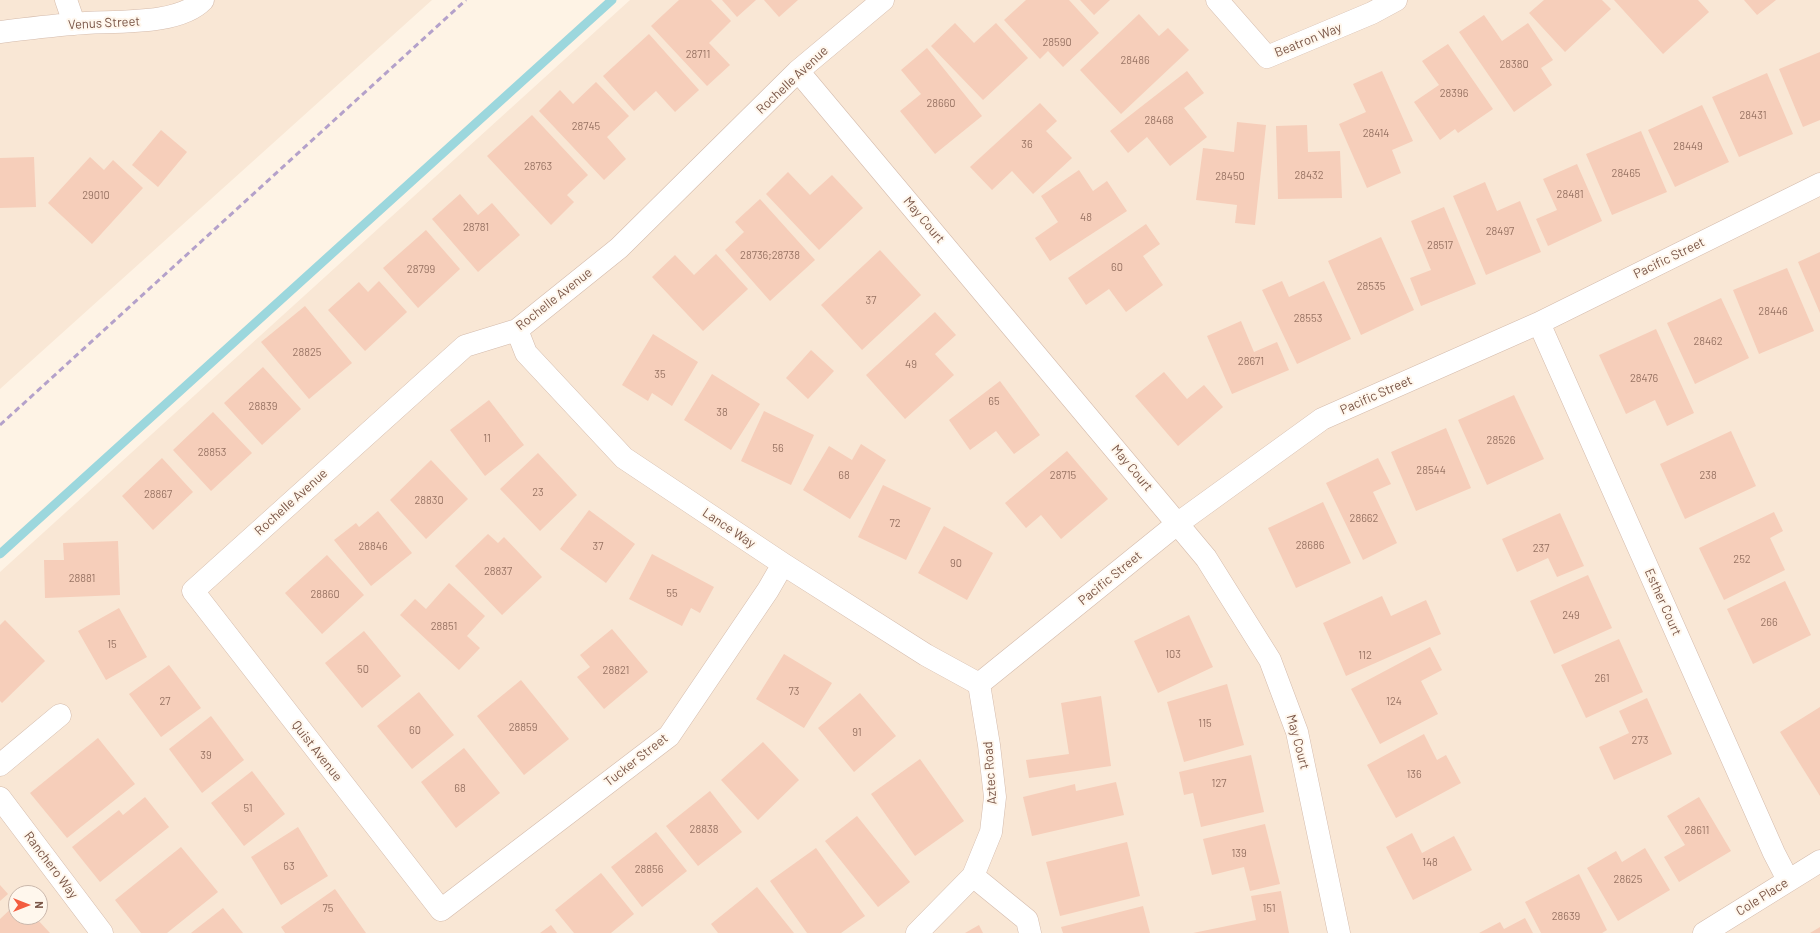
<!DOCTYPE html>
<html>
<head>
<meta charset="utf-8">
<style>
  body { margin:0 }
  #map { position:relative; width:1820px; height:933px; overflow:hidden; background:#fef3e5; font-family:Barlow,sans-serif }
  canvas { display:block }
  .north { position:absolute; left:8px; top:885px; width:40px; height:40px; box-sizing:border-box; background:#fff7ed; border:1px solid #cab7ab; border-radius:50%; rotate:90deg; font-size:11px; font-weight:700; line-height:16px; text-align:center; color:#7a5647 }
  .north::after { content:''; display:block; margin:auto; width:14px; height:18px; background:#f35c3f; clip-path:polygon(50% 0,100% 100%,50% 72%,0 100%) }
</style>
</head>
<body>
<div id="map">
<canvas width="1820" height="933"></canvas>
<div class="north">N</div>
</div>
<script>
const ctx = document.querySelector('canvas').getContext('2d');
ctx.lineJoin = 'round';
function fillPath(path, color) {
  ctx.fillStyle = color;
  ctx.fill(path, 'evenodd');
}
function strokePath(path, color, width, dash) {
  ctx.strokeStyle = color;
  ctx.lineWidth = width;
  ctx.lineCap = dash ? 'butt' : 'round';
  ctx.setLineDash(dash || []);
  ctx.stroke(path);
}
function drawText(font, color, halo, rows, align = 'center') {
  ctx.font = font + ' Barlow,sans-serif';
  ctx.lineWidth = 4;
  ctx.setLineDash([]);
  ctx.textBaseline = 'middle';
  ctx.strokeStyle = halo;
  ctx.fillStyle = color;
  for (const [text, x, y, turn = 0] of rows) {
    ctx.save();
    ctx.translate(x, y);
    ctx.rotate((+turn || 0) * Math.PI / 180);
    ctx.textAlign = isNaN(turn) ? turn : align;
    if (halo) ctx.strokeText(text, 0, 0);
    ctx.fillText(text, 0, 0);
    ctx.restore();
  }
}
fillPath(new Path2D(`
  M0 0H432L0 389Z
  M630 0H1820V933H0V572ZM16 893H40V917H16Z`), '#f9e7d5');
strokePath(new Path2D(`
  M0 554 612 0`), '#9cd7dd', 9);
fillPath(new Path2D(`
  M679 0H711L731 21 709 43 730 65 707 86 651 26Z
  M722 0H756L737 17Z
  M764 0H798L779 17Z
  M1026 0H1069L1099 33 1063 67 1048 51 1040 59 1004 20Z
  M1080 0H1110L1094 15Z
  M1544 0H1602L1611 9 1565 52 1529 13Z
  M1614 0H1698L1709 12 1663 54Z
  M1744 0H1776L1757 15Z
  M1139 14 1159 36 1168 28 1189 50 1121 114 1080 70Z
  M1484 15 1502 41 1528 23 1553 60 1541 68 1552 85 1514 112 1459 32Z
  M955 23 974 43 996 23 1028 58 983 100 931 46Z
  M649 34 699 90 675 112 656 91 634 111 603 76Z
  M1448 44 1493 109 1458 133 1455 129 1440 140 1414 102 1439 85 1422 61Z
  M927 48 982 116 935 154 900 111 921 94 901 70Z
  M1820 52V120L1803 127 1779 69Z
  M1187 71 1204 93 1184 108 1207 137 1170 166 1147 137 1128 153 1110 131Z
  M1382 71 1413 141 1392 150 1401 173 1367 188 1339 124 1366 112 1353 84Z
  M1767 73 1793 134 1739 157 1712 97Z
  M596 82 629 116 607 137 626 159 604 180 539 111 560 90 573 104Z
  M1040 103 1057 121 1046 131 1072 158 1033 194 1012 171 992 190 970 167Z
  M1702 105 1729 162 1675 187 1648 130Z
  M532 115 588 175 567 195 574 202 551 225 487 156Z
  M1237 122 1266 125 1255 225 1235 223 1237 205 1196 200 1203 148 1234 152Z
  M1307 125 1308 152 1340 151 1342 198 1278 199 1276 126Z
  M161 130 187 152 158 187 132 165Z
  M1641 131 1667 192 1612 215 1586 154Z
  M34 157 36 207 0 208V158Z
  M90 157 104 170 113 160 143 188 92 244 48 203Z
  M1577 164 1602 221 1548 246 1536 219 1557 210 1543 179Z
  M1079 170 1093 191 1107 181 1127 211 1050 261 1035 238 1058 222 1041 196Z
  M788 172 810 195 832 175 863 208 819 250 766 194Z
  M1485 182 1497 211 1520 201 1541 252 1486 275 1453 196Z
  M460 194 478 215 492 203 520 235 478 272 432 219Z
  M760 199 815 260 770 301 725 250 744 232 735 222Z
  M1444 207 1476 284 1421 306 1410 278 1431 270 1411 221Z
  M1146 224 1160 244 1143 256 1163 285 1126 312 1109 289 1086 305 1068 278Z
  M426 230 460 269 418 308 383 268Z
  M1381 237 1414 310 1361 335 1328 261Z
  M880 250 921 295 862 350 821 305Z
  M1820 252V313L1798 262Z
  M716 254 748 289 703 331 652 277 675 255 694 275Z
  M1787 268 1814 331 1759 354 1733 290Z
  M379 281 407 312 365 351 328 310 359 282 368 292Z
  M1282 281 1289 297 1324 281 1351 339 1297 364 1262 290Z
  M1721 298 1749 358 1695 384 1667 323Z
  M305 306 352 363 309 399 261 342Z
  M935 312 956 335 935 354 954 375 905 419 866 375Z
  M1241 321 1254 352 1277 342 1289 370 1232 394 1207 336Z
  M1656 329 1694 413 1667 426 1655 400 1626 414 1599 355Z
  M653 334 698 362 672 406 652 393 648 401 622 385Z
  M811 350 834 371 808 399 786 378Z
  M263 367 301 409 262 445 224 403Z
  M1164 372 1187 399 1204 385 1223 407 1178 446 1135 396Z
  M712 374 760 404 731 450 684 420Z
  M1000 381 1040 435 1014 454 996 431 970 450 949 420Z
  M1514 395 1544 459 1487 485 1458 420Z
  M489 400 524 445 485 476 450 430Z
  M764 411 814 435 791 485 741 461Z
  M213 412 252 453 211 491 173 450Z
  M1446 428 1471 488 1416 511 1391 452Z
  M1731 431 1756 486 1685 519 1660 464Z
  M861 444 886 460 850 519 803 490 829 446 852 460Z
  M1067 451 1108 499 1061 539 1041 515 1026 528 1005 503Z
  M538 453 577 495 540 531 500 489Z
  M162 458 193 492 153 530 122 496Z
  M1378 458 1391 484 1373 492 1397 543 1363 560 1326 483Z
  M431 460 468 499 426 539 390 500Z
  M883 485 931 508 906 560 858 537Z
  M1323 502 1351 563 1296 588 1268 528Z
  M589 510 635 544 606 583 560 549Z
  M378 511 412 553 371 586 334 540 356 523 359 527Z
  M1774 512 1783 531 1770 538 1785 570 1724 600 1699 548Z
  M1560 513 1584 566 1557 577 1548 558 1517 572 1502 539Z
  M944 526 993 553 967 600 918 573Z
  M488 534 498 543 504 537 542 577 502 615 455 566Z
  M118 541 120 595 45 598 44 560H64L63 543Z
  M652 554 714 587 700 613 691 608 682 626 629 599Z
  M327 555 364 595 322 634 285 593Z
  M1588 575 1612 628 1554 654 1530 601Z
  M1785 581 1811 635 1753 664 1727 609Z
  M449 583 485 616 467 636 480 648 459 670 400 615 415 599 426 609Z
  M1382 596 1391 616 1426 600 1441 634 1346 676 1323 623Z
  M119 608 147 657 106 680 78 631Z
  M1189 615 1213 667 1158 693 1134 641Z
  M5 620 45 661 2 703 0 701V625Z
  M612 629 648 672 604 709 577 677 590 667 580 655Z
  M364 631 401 676 362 708 325 663Z
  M1619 639 1643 692 1586 718 1561 665Z
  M1430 647 1442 670 1421 681 1438 714 1380 744 1351 689Z
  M784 654 832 683 804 728 756 699Z
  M169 665 201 708 161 737 129 694Z
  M521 680 569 739 524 775 477 716Z
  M1227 684 1244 745 1184 762 1167 702Z
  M419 692 454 735 412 769 377 726Z
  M860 693 896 736 854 772 818 728Z
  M1101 696 1111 766 1029 778 1026 760 1069 754 1061 703Z
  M1647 698 1672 754 1614 780 1599 747 1629 733 1619 711Z
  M1820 707V796L1780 732Z
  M211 716 244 760 202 793 169 749Z
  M1424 734 1437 760 1446 755 1461 783 1396 818 1367 765Z
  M98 738 135 784 67 838 30 793Z
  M763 742 799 780 758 820 721 780Z
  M464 748 500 793 456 828 421 782Z
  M1251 755 1264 812 1201 827 1193 793 1184 795 1179 772Z
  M920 759 964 821 915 856 871 794Z
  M252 771 285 814 244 846 211 803Z
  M1116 782 1124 815 1032 836 1023 797 1075 784 1076 791Z
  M710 791 742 832 698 866 666 826Z
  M145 797 169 827 100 882 72 847 119 810 123 815Z
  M1699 797 1731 851 1679 882 1664 857 1685 845 1667 816Z
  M857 816 910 882 878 907 825 841Z
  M1265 824 1280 884 1250 891 1244 867 1212 875 1203 839Z
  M298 827 328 876 281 905 251 857Z
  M656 832 687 871 642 907 611 867Z
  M1412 833 1422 853 1454 836 1472 870 1413 900 1386 847Z
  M1127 842 1140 896 1060 916 1046 862Z
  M181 847 218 892 167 933H141L115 900Z
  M816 848 865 916 841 933H807L770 881Z
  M1645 848 1670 890 1618 921 1587 868 1616 851 1622 862Z
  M601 873 634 914 611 933H574L555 910Z
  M1579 874 1607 930 1602 933H1541L1525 902Z
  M0 885 8 894 0 901Z
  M757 887 794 933H718L711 924Z
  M335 889 366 933H285L281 927Z
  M1281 891 1289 933H1193L1256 920 1251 896Z
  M16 904V917H35L50 933H0V919Z
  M1143 906 1150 933H1063L1061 927Z
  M223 908 243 933H191Z
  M1525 918 1533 933H1479L1500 922 1504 929Z
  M551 925 557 933H540Z
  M979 925 983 933H965Z
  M1820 927V933H1810Z`), '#f6ceba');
const minor = new Path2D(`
  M66 0 74 23
  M1217 0 1267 57 1372 13 1396 0
  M0 32C24 29 49 26 73 24 109 20 177 27 203 0
  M798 71 1206 558 1270 660 1297 732 1339 933
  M1539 323 1774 853 1788 880
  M517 330 526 353 624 458 783 564 926 655 979 684
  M783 564 768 590 669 736 441 910 193 591 465 346 517 330 619 248 798 71 883 0
  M979 684 1177 524 1322 419 1539 323 1820 184
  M0 765 60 715
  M0 798 102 933
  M973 876 1027 920 1030 933
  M917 933 973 876 991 832 995 797 989 745 979 684
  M1704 933 1820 861`);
strokePath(minor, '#d4bbac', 23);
strokePath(minor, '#fff', 22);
strokePath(new Path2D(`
  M0 425 466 0`), '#b4a1ca', 3, [6, 4]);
drawText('11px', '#997464', null, [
  ["28590",1057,42],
  ["28711",698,54],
  ["28486",1135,60],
  ["28380",1514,64],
  ["28396",1454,93],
  ["28660",941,103],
  ["28431",1753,115],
  ["28468",1159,120],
  ["28745",586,126],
  ["28414",1376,133],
  ["36",1027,144],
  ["28449",1688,146],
  ["28763",538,166],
  ["28465",1626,173],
  ["28432",1309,175],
  ["28450",1230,176],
  ["28481",1570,194],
  ["29010",96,195],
  ["48",1086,217],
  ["28781",476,227],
  ["28497",1500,231],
  ["28517",1440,245],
  ["28736;28738",770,255],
  ["60",1117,267],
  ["28799",421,269],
  ["28535",1371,286],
  ["37",871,300],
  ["28446",1773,311],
  ["28553",1308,318],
  ["28462",1708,341],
  ["28825",307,352],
  ["28671",1251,361],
  ["49",911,364],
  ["35",660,374],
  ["28476",1644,378],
  ["65",994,401],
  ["28839",263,406],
  ["38",722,412],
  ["11",487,438],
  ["28526",1501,440],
  ["56",778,448],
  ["28853",212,452],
  ["28544",1431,470],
  ["68",844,475],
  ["28715",1063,475],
  ["238",1708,475],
  ["23",538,492],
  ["28867",158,494],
  ["28830",429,500],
  ["28662",1364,518],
  ["72",895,523],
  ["28686",1310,545],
  ["28846",373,546],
  ["37",598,546],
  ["237",1541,548],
  ["252",1742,559],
  ["90",956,563],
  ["28837",498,571],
  ["28881",82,578],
  ["55",672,593],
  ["28860",325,594],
  ["249",1571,615],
  ["266",1769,622],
  ["28851",444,626],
  ["15",112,644],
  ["103",1173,654],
  ["112",1365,655],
  ["50",363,669],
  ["28821",616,670],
  ["261",1602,678],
  ["73",794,691],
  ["27",165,701],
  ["124",1394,701],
  ["115",1205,723],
  ["28859",523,727],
  ["60",415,730],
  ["91",857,732],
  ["273",1640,740],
  ["39",206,755],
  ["136",1414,774],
  ["127",1219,783],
  ["68",460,788],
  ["51",248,808],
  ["28838",704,829],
  ["28611",1697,830],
  ["139",1239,853],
  ["148",1430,862],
  ["63",289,866],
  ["28856",649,869],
  ["28625",1628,879],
  ["75",328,908],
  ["151",1269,908],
  ["28639",1566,916]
]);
drawText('13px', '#7a5647', '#fff7ed', [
  ["Venus Street",104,23,-3],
  ["Beatron Way",1308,40,-22],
  ["Rochelle Avenue",792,80,-43],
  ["May Court",924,220,50],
  ["Pacific Street",1669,258,-26],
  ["Rochelle Avenue",554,299,-38],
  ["Pacific Street",1376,395,-24],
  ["May Court",1132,468,50],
  ["Rochelle Avenue",291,502,-42],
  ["Lance Way",729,528,34],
  ["Pacific Street",1110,578,-39],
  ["Esther Court",1663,602,66],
  ["May Court",1298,742,75],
  ["Quist Avenue",317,751,52],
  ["Tucker Street",636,760,-38],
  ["Aztec Road",990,773,-94],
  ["Ranchero Way",51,865,53],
  ["Cole Place",1762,897,-32]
]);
</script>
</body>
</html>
